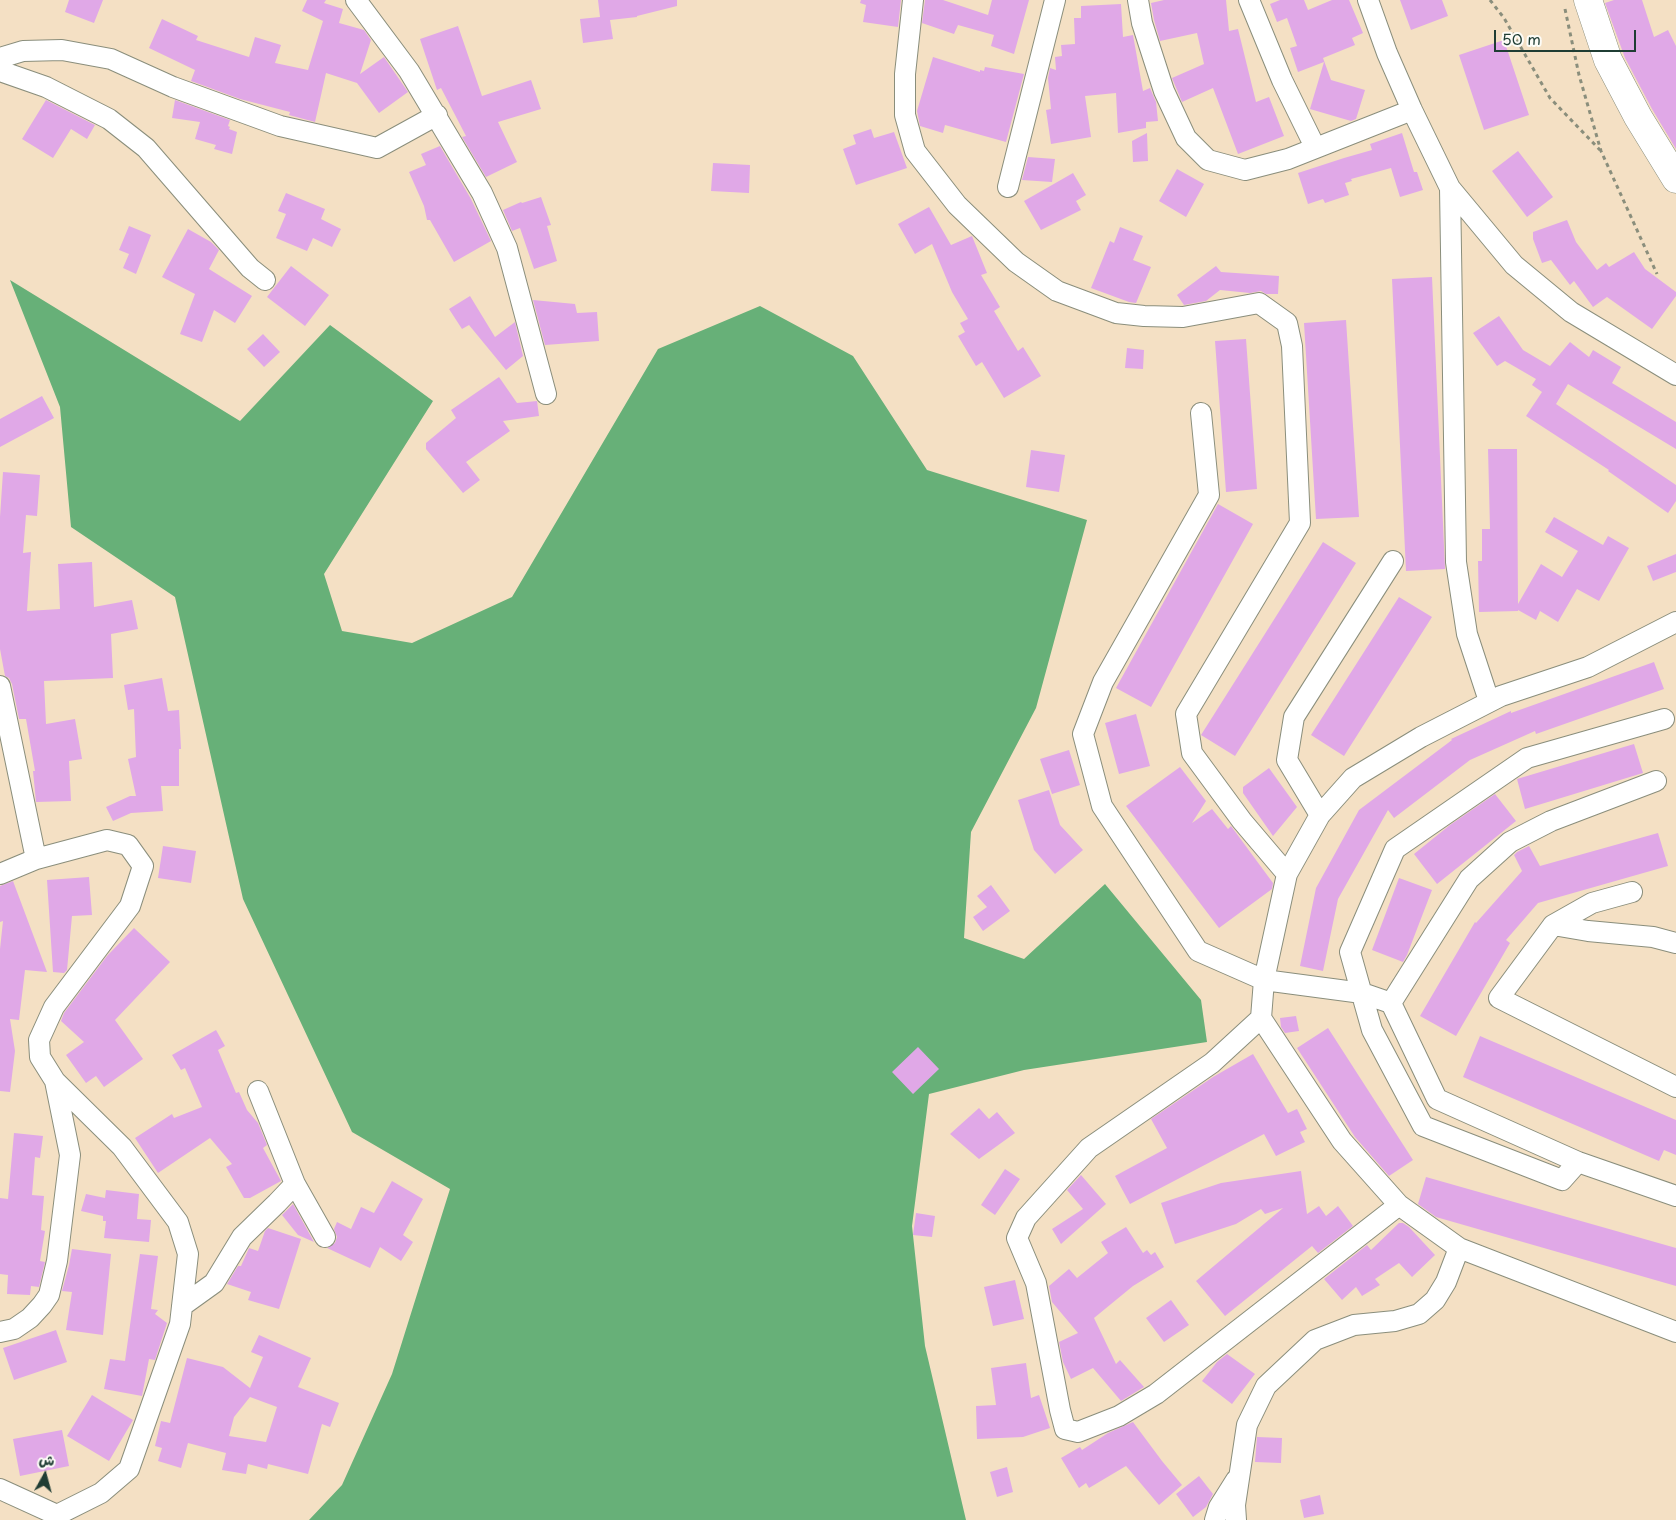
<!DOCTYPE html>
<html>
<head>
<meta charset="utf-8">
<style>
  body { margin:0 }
  #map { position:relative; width:1676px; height:1520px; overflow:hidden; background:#f4e0c4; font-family:"Playpen Sans","Playpen Sans Arabic",sans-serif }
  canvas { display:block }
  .north { position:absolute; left:20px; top:1450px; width:50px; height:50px; -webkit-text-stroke:4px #fdfcf7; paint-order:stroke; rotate:7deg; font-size:14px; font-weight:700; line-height:20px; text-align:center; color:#1f3d34 }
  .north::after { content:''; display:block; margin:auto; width:18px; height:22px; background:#1f3d34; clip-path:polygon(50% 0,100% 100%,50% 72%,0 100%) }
  .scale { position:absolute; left:1494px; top:30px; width:142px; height:22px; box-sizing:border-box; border:2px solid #1f3d34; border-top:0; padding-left:6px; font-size:15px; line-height:18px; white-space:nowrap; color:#1f3d34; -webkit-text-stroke:4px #fdfcf7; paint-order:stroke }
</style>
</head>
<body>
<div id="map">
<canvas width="1676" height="1520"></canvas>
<div class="north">ش</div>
<div class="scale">50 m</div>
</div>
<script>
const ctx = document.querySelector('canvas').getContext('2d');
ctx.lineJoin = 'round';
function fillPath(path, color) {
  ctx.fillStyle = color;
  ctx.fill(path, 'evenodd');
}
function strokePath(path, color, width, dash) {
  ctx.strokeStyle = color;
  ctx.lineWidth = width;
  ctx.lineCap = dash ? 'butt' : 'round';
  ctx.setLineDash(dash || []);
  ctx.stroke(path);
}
fillPath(new Path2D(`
  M10 280 240 421 330 325 433 401 324 574 342 631 412 643 512 597 658 349 760 306 853 356 927 470 1087 520 1036 708 971 832 964 938 1024 959 1105 884 1201 1000 1207 1042 1024 1070 929 1094 912 1226 925 1346 966 1520H309L342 1485 392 1374 450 1189 352 1132 243 899 175 597 71 527 60 407Z`), '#67b078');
fillPath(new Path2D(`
  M69 0H103L94 23 65 12Z
  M307 0H326L324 3 343 9 339 23 364 30 371 40 360 74 384 57 408 92 379 113 357 83 326 73 315 122 289 115 290 112 240 99 191 81 195 70 149 48 162 19 198 36 196 40 249 57 255 37 281 45 275 63 308 70 323 21 302 11Z
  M598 0H677V6L637 16V17L610 20 613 39 583 43 580 19 600 17Z
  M861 0H901L898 27 863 22 866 5 860 3Z
  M925 0H943L988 15 992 0H1029L1014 54 991 46 994 35 958 25 954 34 922 23Z
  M1164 0H1226L1229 31 1238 29 1256 102 1269 97 1284 136 1238 154 1213 88 1182 102 1172 78 1204 64 1197 33 1160 41 1154 20 1151 3Z
  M1280 0H1304L1308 10 1332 0H1349L1363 33 1352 38 1355 45 1323 58 1331 80 1365 90 1356 119 1351 121 1310 109 1324 62 1298 72 1290 48 1297 46 1287 18 1277 22 1270 4Z
  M1400 0H1442L1448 16 1411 30Z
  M1614 0H1642L1654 37 1668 30 1676 46V149L1652 109 1625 58 1605 3Z
  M1121 4 1123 37 1133 35 1143 91 1150 88 1156 102 1158 121 1146 122V128L1118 133 1116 93 1085 96 1091 137 1051 144 1046 110 1051 109 1048 78 1050 68 1056 70 1055 57 1062 56 1061 45 1075 44 1074 18H1081V6Z
  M458 26 482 96 531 80 541 109 498 122 517 162 486 177 462 137 466 136 441 88 437 90 420 39Z
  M1504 40 1529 115 1484 130 1459 55Z
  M933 57 980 72V70L984 71 985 67 1024 74 1006 142 945 125 943 133 920 126 917 111Z
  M46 100 95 125 87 139 71 129 53 158 22 139Z
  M175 100 230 120 228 126 230 127 229 129 237 132 232 154 214 149 216 145 195 139 200 122 172 118Z
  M871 129 874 138 894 132 907 168 856 185 843 149 856 144 853 135Z
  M1147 133 1148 161 1133 162 1132 141Z
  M1402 133 1414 172H1417L1423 190 1400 197 1391 168 1351 179 1352 181 1345 183 1349 195 1325 203 1323 199 1308 204 1298 173 1344 158 1372 150 1370 144Z
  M440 146 471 199 491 241 454 262 430 220H427L424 206 409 172 426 165 421 154Z
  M1518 151 1553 197 1527 217 1492 171Z
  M1028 157 1055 159 1052 182 1022 180Z
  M713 163 750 165 749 193 711 191Z
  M1177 169 1204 184 1186 217 1159 201Z
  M1073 173 1086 195 1076 201 1081 210 1041 230 1024 201Z
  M286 193 325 209 321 219 341 229 332 247 313 238 307 251 276 238 286 214 278 211Z
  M541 197 551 225 547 226 557 261 534 269 520 228 512 231 503 210 521 202 522 203Z
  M929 207 951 245 972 236 987 273 981 275 1000 307 994 311 1018 351 1023 347 1041 376 1004 398 982 362 976 366 958 336 965 332 960 323 968 319 952 292 932 244 915 254 898 224Z
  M1567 220 1576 242 1597 270 1606 263 1609 267 1634 252 1645 269 1676 292V296L1652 329 1607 297 1593 307 1574 281 1570 285 1551 260 1542 263 1533 239V232Z
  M129 226 151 235 136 274 123 268 129 254 119 250Z
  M1120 227 1143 236 1133 260 1151 267 1136 303 1129 302 1091 288 1110 241 1114 243Z
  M188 229 211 242 219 250 209 269 252 296 235 323 214 310 202 342 180 334 195 294 162 277Z
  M291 266 329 295 305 326 267 297Z
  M1216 266 1221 272 1279 276 1278 294H1266L1261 291 1250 293 1220 290 1206 301 1184 305 1177 295Z
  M1432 277 1445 569 1406 571 1392 279Z
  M470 296 495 337 515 322 523 356 506 370 469 325 462 329 449 309Z
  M533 300 575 304 577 313 597 312 599 341 545 345Z
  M1499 316 1523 350 1550 366 1570 342 1589 357 1593 350 1621 367 1612 383 1676 422V449L1568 384 1556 404 1676 485V501L1668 513 1608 471 1609 470 1526 416 1542 392 1532 385 1536 379 1505 361 1497 366 1473 333Z
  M1346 320 1359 517 1316 519 1304 323Z
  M263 334 280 352 264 367 247 349Z
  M1246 339 1257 489 1226 492 1215 341Z
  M1127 348 1144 350 1143 369 1125 368Z
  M499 377 517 403 537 401 539 416 503 421 510 431 466 462 480 480 463 493 426 449V443L456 418 451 410Z
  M42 396 54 418 0 447V419Z
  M1488 449H1517L1518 604 1541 564 1562 577 1578 551 1545 532 1554 517 1603 545 1608 536 1629 548 1599 601 1577 589 1558 622 1540 611 1536 620 1518 610V611L1479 612 1478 561H1482V529H1490Z
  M1031 450 1065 455 1059 492 1026 487Z
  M3 472 40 475 37 516 26 515 23 553 31 552 27 611 60 609 58 564 92 562 94 607 132 600 138 629 111 634 113 678 44 681 46 724 75 719 82 759 69 761 71 801 36 802 33 771H35L26 719H19L12 684 9 678 5 676 0 649V517Z
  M1218 504 1253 524 1151 707 1116 688Z
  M1323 542 1356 563 1235 756 1201 735Z
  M1676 554V572L1653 581 1647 566Z
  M1399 597 1432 617 1344 756 1311 735Z
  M1654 662 1664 689 1536 734 1535 731 1470 760 1394 818 1388 810 1338 899 1323 971 1300 966 1316 888 1359 810 1452 740 1451 739 1511 711V713Z
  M162 678 168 711 179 710 181 749H179V786H161L163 811 131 813 113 821 106 807 130 796H136L128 759 136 757 134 709 128 710 124 685Z
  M1136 714 1150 766 1119 774 1105 723Z
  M1634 744 1643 773 1525 809 1517 779Z
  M1069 750 1080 785 1052 794 1040 759Z
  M1180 767 1206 801 1192 823 1212 809 1228 829 1231 826 1273 883 1272 889 1219 928 1126 806Z
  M1269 768 1297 807 1273 836 1243 793V787Z
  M1049 790 1060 825 1083 850 1055 874 1034 850 1018 800Z
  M1495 794 1516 821 1437 884 1414 854 1450 825Z
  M1658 833 1668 866 1538 903 1506 940 1510 943 1456 1036 1420 1016 1475 922 1476 923 1522 871 1514 855 1517 852 1529 846 1540 866Z
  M163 846 196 851 191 883 158 878Z
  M89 877 92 915 72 916 67 970 64 973 53 972 47 880Z
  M1399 878 1432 890 1407 955 1403 962 1372 950Z
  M13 881 47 972 25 970 19 1020 10 1019 15 1051 10 1092 0 1091V949L3 921 0 922V886Z
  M991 885 1010 911 983 931 973 917 987 907 977 896Z
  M134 928 170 962 115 1020 143 1059 104 1087 96 1076 86 1083 66 1055 84 1042 61 1021 64 1013 107 956Z
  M1296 1016 1299 1031 1285 1033 1281 1027 1280 1018Z
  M1328 1028 1413 1160 1389 1176 1355 1137 1297 1048Z
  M216 1030 225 1046 218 1050 236 1093 239 1092 247 1110 258 1123 267 1145 263 1148 281 1181 250 1198H244L226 1167 232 1164 210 1138 158 1173 135 1138 172 1114 174 1118 202 1107 185 1068 181 1070 172 1055Z
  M1480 1036 1676 1120V1155L1664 1150 1659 1161 1463 1077Z
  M918 1047 939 1069 913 1094 892 1072Z
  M1253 1054 1288 1113 1297 1109 1307 1129 1300 1132 1305 1142 1276 1156 1264 1134 1130 1204 1115 1176 1167 1148 1151 1119 1213 1077Z
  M979 1108 989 1119 997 1112 1015 1133 979 1159 950 1134Z
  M14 1133 43 1136 40 1158 35 1157 32 1195 44 1196 41 1230 45 1231 40 1261 45 1262 39 1287 31 1286 30 1295 7 1294 8 1275 0 1274V1198L8 1199Z
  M1005 1169 1020 1179 995 1215 981 1205Z
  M1301 1171 1307 1214 1319 1206 1326 1216 1338 1206 1353 1226 1318 1253 1312 1246 1225 1316 1196 1281 1283 1208 1265 1214 1261 1209 1236 1224 1175 1244 1161 1203 1221 1183Z
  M1081 1175 1106 1204 1061 1244 1052 1229 1083 1209 1067 1190Z
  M1426 1177 1676 1248V1286L1436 1217 1418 1204Z
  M392 1181 423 1199 403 1235 413 1242 401 1261 380 1247 370 1268 327 1248 335 1243 337 1237 334 1229 337 1222 351 1229 361 1207 374 1213Z
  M106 1190 139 1194 137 1219 151 1220 149 1242 104 1238 106 1221H103V1216L81 1211 86 1194 105 1198Z
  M293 1204 314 1242 298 1235 282 1215Z
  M916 1213 935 1216 932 1237 913 1235Z
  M1399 1223H1403L1409 1227 1435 1255 1412 1277 1399 1263 1375 1279 1380 1285 1362 1296 1356 1287 1342 1300 1324 1279 1367 1245 1371 1250Z
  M1126 1227 1143 1253 1147 1250 1151 1255 1155 1252 1164 1267 1133 1286 1094 1318 1116 1364 1120 1360 1144 1387 1121 1401 1093 1368 1071 1379 1063 1362 1059 1342 1078 1333 1052 1302 1049 1286 1069 1269 1077 1278 1108 1253 1101 1242Z
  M268 1228 301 1239 279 1309 248 1300 251 1292 227 1284 238 1266H241L249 1248 258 1251 265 1231Z
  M72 1249 111 1254 103 1335 66 1330 72 1292 62 1291 69 1265Z
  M140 1254 158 1256 151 1309 158 1310 155 1314 167 1323 155 1360 149 1359 142 1396 104 1389 110 1359 125 1361Z
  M1015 1280 1024 1319 993 1326 984 1287Z
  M1171 1300 1189 1325 1164 1342 1146 1318Z
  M56 1330 67 1362 14 1380 3 1348Z
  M259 1335 311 1358 298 1387 339 1403 330 1427 322 1424 308 1474 268 1464 267 1469 248 1464 246 1474 222 1470 226 1453 188 1443 181 1468 158 1461 162 1448 155 1446 161 1421 170 1423 187 1358 223 1367 250 1388 263 1357 251 1352ZM250 1397 277 1407 266 1442 229 1436 234 1417Z
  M1227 1354 1255 1374 1232 1404 1202 1381 1217 1362Z
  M1026 1363 1031 1398 1039 1395 1050 1428 1023 1437 977 1439 976 1406 996 1405 991 1368Z
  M92 1395 133 1420 109 1461 67 1436Z
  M1133 1422 1162 1461 1182 1485 1159 1505 1126 1466 1089 1488 1086 1483 1079 1488 1061 1458 1080 1447 1082 1450 1108 1433Z
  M62 1430 69 1466 20 1476 13 1439Z
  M1257 1437 1282 1438 1281 1463 1255 1462Z
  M1007 1467 1013 1492 997 1497 990 1472Z
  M1199 1476 1213 1494 1206 1507 1193 1517 1176 1494Z
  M1320 1495 1324 1514 1304 1518 1300 1500Z`), '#e0a8e7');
const street = new Path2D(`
  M356 0 409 71 482 193 507 248 546 394
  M913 0 905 74V115L915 151 957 205 1016 262 1057 291 1116 313 1144 316 1183 317 1259 303 1287 323 1292 346 1300 523 1186 714 1192 753 1242 821 1287 874
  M1138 0 1142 23 1164 91 1186 138 1208 160 1245 170 1288 159 1412 110
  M1249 0 1282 80 1315 147
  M1368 0 1387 53 1412 110 1450 188 1514 265 1571 312 1676 375
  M0 58 23 51 62 50 111 59 173 87 280 126 377 148 437 115
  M0 71 46 87 109 119 146 148 250 268 265 280
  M1008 187 1055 0
  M1450 188 1456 562 1467 634 1489 701
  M1201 413 1209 495 1103 682 1083 734 1102 806 1198 951 1264 980 1261 1018 1342 1141 1399 1205 1459 1248 1676 1332
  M0 686 36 859
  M1656 781 1551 821 1510 842 1469 879 1391 1003 1362 993 1264 980 1287 874 1320 815 1353 778 1421 737 1501 696 1588 667 1676 622
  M1320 815 1287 760 1294 717 1393 561
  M0 874 36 859 107 840 128 845 143 866 130 906 54 1007 39 1040 40 1057 55 1081 122 1147 178 1222 188 1254 180 1324 129 1469 101 1493 57 1515 0 1489
  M1632 892 1592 903 1553 925 1499 998 1676 1087
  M1553 925 1588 931 1653 937 1676 943
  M1391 1003 1437 1099 1578 1162 1676 1196
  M1261 1018 1212 1063 1089 1148 1026 1218 1017 1238 1036 1283 1060 1410 1065 1429 1078 1432 1119 1416 1156 1394 1399 1205
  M1578 1162 1562 1180 1423 1126 1372 1030 1350 952 1395 849 1527 758 1664 719
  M295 1184 325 1237
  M182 1306 214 1283 242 1237 277 1203 295 1184 258 1091
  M0 1332 14 1329 30 1318 42 1305 49 1295 57 1261 70 1155 55 1081
  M1215 1520 1219 1507 1236 1480
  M1236 1520 1235 1505 1247 1425 1266 1386 1315 1340 1354 1325 1395 1321 1419 1314 1435 1300 1446 1282 1459 1248`);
const secondary = new Path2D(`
  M1588 0 1608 60 1638 117 1676 179`);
strokePath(street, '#8a8e7c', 22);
strokePath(secondary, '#8a8e7c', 29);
strokePath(new Path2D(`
  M1490 0 1504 18 1550 98 1600 150
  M1565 9 1579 75 1601 151 1657 274`), '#8a8e7c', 3, [4, 4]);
strokePath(street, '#fff', 20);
strokePath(secondary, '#fff', 28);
</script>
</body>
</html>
